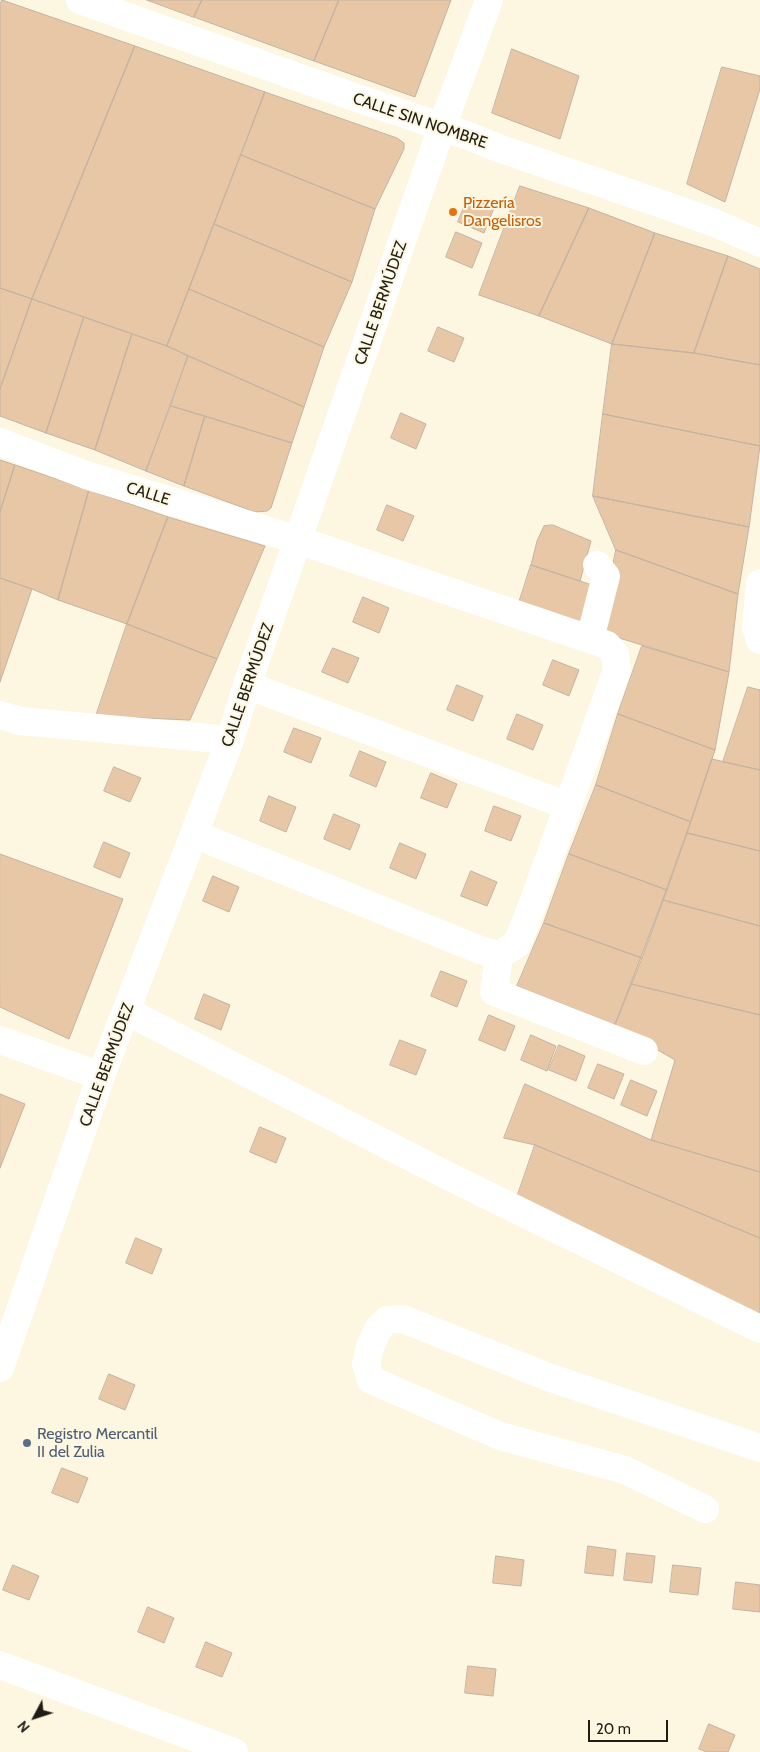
<!DOCTYPE html>
<html>
<head>
<meta charset="utf-8">
<style>
  body { margin:0 }
  #map { position:relative; width:760px; height:1752px; overflow:hidden; background:#fdf6e1; font-family:Cabin,sans-serif }
  canvas { display:block }
  .north { position:absolute; left:10px; top:1692px; width:50px; height:50px; -webkit-text-stroke:4px #fdf6e1; paint-order:stroke; rotate:230deg; font-size:14px; font-weight:700; line-height:20px; text-align:center; color:#201d16 }
  .north::after { content:''; display:block; margin:auto; width:18px; height:22px; background:#201d16; clip-path:polygon(50% 0,100% 100%,50% 72%,0 100%) }
  .scale { position:absolute; left:588px; top:1720px; width:80px; height:22px; box-sizing:border-box; border:2px solid #201d16; border-top:0; padding-left:6px; font-size:15px; line-height:18px; white-space:nowrap; color:#201d16; -webkit-text-stroke:4px #fdf6e1; paint-order:stroke }
</style>
</head>
<body>
<div id="map">
<canvas width="760" height="1752"></canvas>
<div class="north">N</div>
<div class="scale">20 m</div>
</div>
<script>
const ctx = document.querySelector('canvas').getContext('2d');
ctx.lineJoin = 'round';
function fillPath(path, color) {
  ctx.fillStyle = color;
  ctx.fill(path, 'evenodd');
}
function strokePath(path, color, width, dash) {
  ctx.strokeStyle = color;
  ctx.lineWidth = width;
  ctx.lineCap = dash ? 'butt' : 'round';
  ctx.setLineDash(dash || []);
  ctx.stroke(path);
}
function drawText(font, color, halo, rows, align = 'center') {
  ctx.font = font + ' Cabin,sans-serif';
  ctx.lineWidth = 4;
  ctx.setLineDash([]);
  ctx.textBaseline = 'middle';
  ctx.strokeStyle = halo;
  ctx.fillStyle = color;
  for (const [text, x, y, turn = 0] of rows) {
    ctx.save();
    ctx.translate(x, y);
    ctx.rotate((+turn || 0) * Math.PI / 180);
    ctx.textAlign = isNaN(turn) ? turn : align;
    if (halo) ctx.strokeText(text, 0, 0);
    ctx.fillText(text, 0, 0);
    ctx.restore();
  }
}
const building = new Path2D(`
  M2 0 135 46 32 299 0 288V5Z
  M147 0H202L194 17Z
  M202 0H339L314 61 194 17Z
  M339 0H451L415 97 314 61Z
  M135 46 265 92 167 346 32 299Z
  M512 49 579 76 560 139 492 113Z
  M722 67 760 76V89L725 202 687 184Z
  M265 92 397 138 404 143V149L375 209 241 155Z
  M241 155 375 209 352 282 214 224Z
  M520 186 589 208 539 316 479 295Z
  M468 197 494 208 484 233 458 222Z
  M589 208 655 233 612 344 539 316Z
  M214 224 352 282 324 347 189 289Z
  M456 232 482 243 472 268 446 257Z
  M655 233 728 256 694 353 612 344Z
  M728 256 760 269V365L694 353Z
  M0 288 32 299 0 389Z
  M189 289 324 347 304 407 167 346Z
  M32 299 84 317 46 433 0 416V389Z
  M84 317 132 334 95 450 46 433Z
  M438 327 464 338 454 362 428 351Z
  M132 334 167 346 188 356 146 471 95 450Z
  M612 344 694 353 760 365V446L603 414Z
  M188 356 304 407 292 443 171 406Z
  M171 406 205 416 184 486 146 471Z
  M401 413 426 424 416 449 391 438Z
  M603 414 760 446 749 527 593 496Z
  M205 416 292 443 271 508 267 511 255 512 184 486Z
  M0 460 15 465 0 512Z
  M15 465 89 490 58 600 32 589 0 578V512Z
  M89 490 168 517 127 624 58 600Z
  M593 496 749 527 738 594 616 550Z
  M387 505 414 516 403 541 377 530Z
  M168 517 265 546 217 659 127 624Z
  M553 525 591 541 580 581 531 565 537 541 544 526Z
  M616 550 738 594 729 672 600 632Z
  M531 565 595 586 581 626 517 609Z
  M0 578 32 589 0 682Z
  M363 597 389 608 379 633 353 622Z
  M127 624 217 659 190 720 96 716Z
  M642 646 729 672 715 750 618 714Z
  M333 648 359 658 348 683 322 672Z
  M553 660 579 670 569 696 543 685Z
  M457 685 483 696 473 721 447 710Z
  M748 687 760 690V770L723 762Z
  M517 714 543 725 533 750 507 739Z
  M618 714 715 750 691 822 596 785Z
  M294 728 321 738 311 763 284 752Z
  M360 751 386 762 376 787 350 776Z
  M712 759 760 770V851L687 833Z
  M114 767 141 778 130 802 104 791Z
  M431 773 457 784 447 808 421 798Z
  M596 785 691 822 667 890 569 854Z
  M269 796 296 807 286 832 260 821Z
  M494 806 521 816 511 841 485 831Z
  M334 814 360 825 350 850 324 839Z
  M687 833 760 851V926L663 900Z
  M104 842 130 853 120 878 94 867Z
  M400 843 426 854 416 879 390 868Z
  M0 854 123 899 69 1039 0 1007Z
  M569 854 667 890 642 958 544 923Z
  M471 871 497 882 487 906 461 896Z
  M213 876 239 887 229 912 203 901Z
  M663 900 760 926V1015L631 984Z
  M544 923 642 958 615 1025 517 986Z
  M441 971 467 981 457 1007 431 996Z
  M631 984 760 1015V1172L651 1140 675 1060 615 1025Z
  M204 994 230 1005 221 1030 195 1019Z
  M489 1015 515 1026 505 1051 479 1040Z
  M531 1035 556 1046 547 1071 521 1060Z
  M400 1040 426 1050 416 1075 390 1065Z
  M559 1045 585 1056 576 1081 549 1070Z
  M598 1064 624 1074 614 1099 588 1088Z
  M631 1080 657 1091 647 1116 621 1105Z
  M525 1084 651 1140 760 1172V1238L535 1145 504 1138Z
  M0 1094 25 1104 0 1168Z
  M260 1127 286 1138 276 1163 250 1152Z
  M535 1145 760 1238V1321L515 1203Z
  M136 1238 162 1249 152 1274 126 1263Z
  M109 1374 135 1385 125 1410 99 1399Z
  M62 1468 88 1478 78 1503 52 1493Z
  M588 1546 616 1550 613 1576 585 1573Z
  M627 1553 655 1556 652 1583 624 1580Z
  M496 1556 524 1560 521 1586 493 1583Z
  M13 1565 39 1576 29 1600 3 1590Z
  M673 1565 701 1568 698 1595 670 1592Z
  M736 1582 760 1585V1612L733 1609Z
  M148 1607 174 1618 164 1643 138 1632Z
  M206 1642 232 1653 222 1677 196 1667Z
  M468 1666 496 1669 493 1696 465 1693Z
  M709 1724 735 1735 728 1752H707L699 1749Z`);
fillPath(building, '#e7c7a5');
strokePath(building, '#c3b3a3', 1);
strokePath(new Path2D(`
  M80 0 354 97 469 136 498 148 656 202 715 223 760 243
  M0 442 86 475 298 540 607 645 615 654 617 670 532 906 517 944 499 955 480 950 194 834
  M760 583 756 627 760 640
  M590 639 606 576 597 565
  M247 685 568 806
  M0 715 20 721 230 740
  M499 955 494 992 644 1051
  M126 1011 444 1174 760 1329
  M0 1040 101 1076
  M0 1368 101 1076 230 740 247 685 442 127 489 0
  M705 1509 625 1470 500 1436 371 1380 366 1364 370 1347 378 1329 387 1320 403 1319 548 1377 760 1448
  M0 1665 234 1752`), '#fff', 28);
for (const [x, y, r, color] of [
  [453,212,5,"#e8710a"],
  [27,1443,5,"#5c6f8a"]
]) {
  const dot = new Path2D();
  dot.arc(x, y, r, 0, 2 * Math.PI);
  ctx.fillStyle = color;
  ctx.fill(dot);
  strokePath(dot, '#fdf6e1', 2);
}
drawText('16px', '#201d16', '#fdf6e1', [
  ["CALLE SIN NOMBRE",420,121,19],
  ["CALLE BERMÚDEZ",381,303,-71],
  ["CALLE",148,494,17],
  ["CALLE BERMÚDEZ",248,685,-71],
  ["CALLE BERMÚDEZ",107,1065,-70]
]);
drawText('16px', '#c56008', '#fdf6e1', [
  ["Pizzería",463,203],
  ["Dangelisros",463,221]
], 'left');
drawText('16px', '#4e5e75', '#fdf6e1', [
  ["Registro Mercantil",37,1434],
  ["II del Zulia",37,1452]
], 'left');
</script>
</body>
</html>
